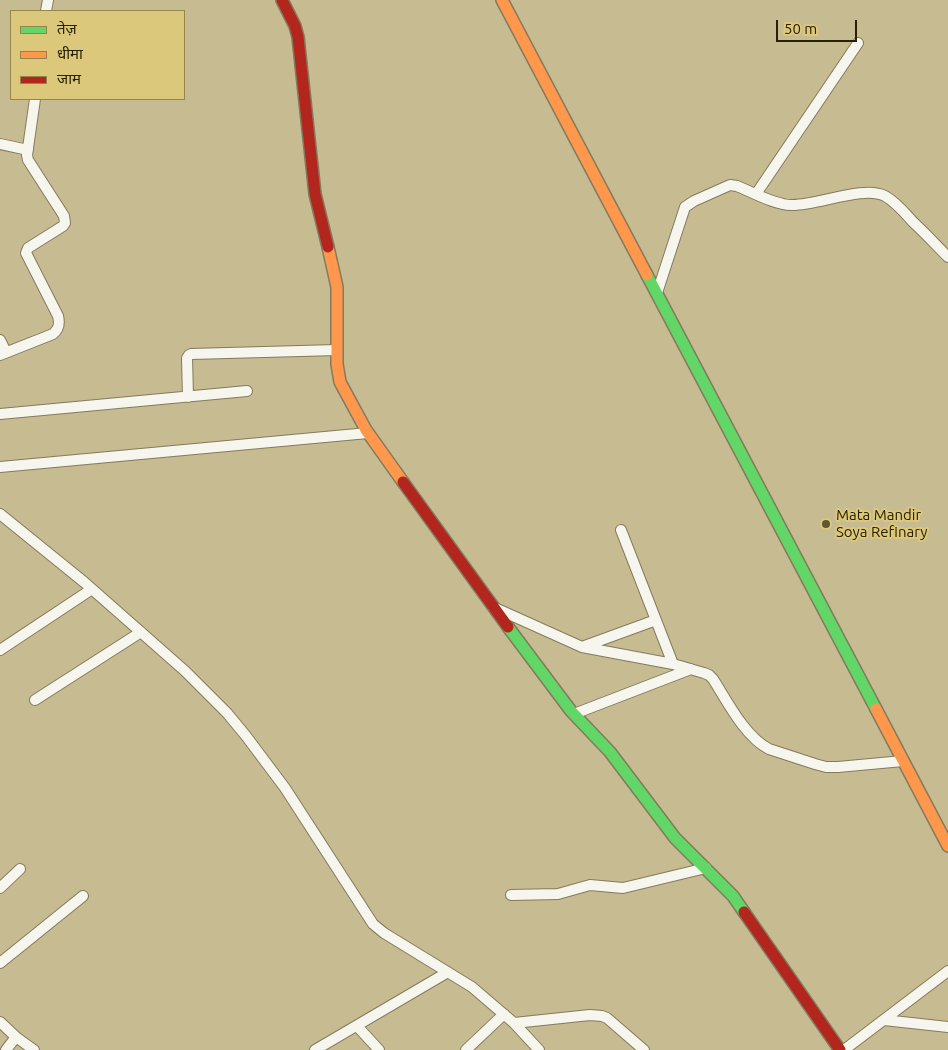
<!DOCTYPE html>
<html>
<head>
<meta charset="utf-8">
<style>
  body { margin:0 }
  #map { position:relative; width:948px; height:1050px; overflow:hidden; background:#c6bb91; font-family:Ubuntu,"Noto Sans Devanagari",sans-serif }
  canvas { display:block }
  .legend { position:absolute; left:10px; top:10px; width:175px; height:90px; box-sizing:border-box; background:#dcc87b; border:1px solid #94854a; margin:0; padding:6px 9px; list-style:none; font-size:15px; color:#282000 }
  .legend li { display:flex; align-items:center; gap:10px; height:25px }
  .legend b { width:25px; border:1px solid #94854a }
  .scale { position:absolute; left:776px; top:20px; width:81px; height:22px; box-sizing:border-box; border:2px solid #282000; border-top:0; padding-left:6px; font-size:15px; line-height:18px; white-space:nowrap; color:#282000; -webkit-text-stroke:4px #dcc87b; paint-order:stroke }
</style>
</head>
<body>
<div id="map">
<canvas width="948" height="1050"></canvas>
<ul class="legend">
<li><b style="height:6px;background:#63d668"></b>तेज़</li>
<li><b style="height:6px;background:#ff974d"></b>धीमा</li>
<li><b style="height:6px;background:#b3261e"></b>जाम</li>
</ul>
<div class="scale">50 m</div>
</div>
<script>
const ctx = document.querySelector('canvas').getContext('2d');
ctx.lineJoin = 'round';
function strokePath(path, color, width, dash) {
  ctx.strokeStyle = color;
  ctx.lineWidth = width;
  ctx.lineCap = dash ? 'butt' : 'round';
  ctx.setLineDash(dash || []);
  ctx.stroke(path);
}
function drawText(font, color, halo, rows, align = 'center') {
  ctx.font = font + ' Ubuntu,sans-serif';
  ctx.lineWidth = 4;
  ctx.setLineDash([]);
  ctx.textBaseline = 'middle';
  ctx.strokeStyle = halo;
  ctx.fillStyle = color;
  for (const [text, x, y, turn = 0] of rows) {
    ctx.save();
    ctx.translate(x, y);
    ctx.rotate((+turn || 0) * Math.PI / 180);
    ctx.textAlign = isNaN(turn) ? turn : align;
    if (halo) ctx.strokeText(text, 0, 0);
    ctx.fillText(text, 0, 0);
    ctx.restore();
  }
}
const street = new Path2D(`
  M46 11 48 0
  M0 144 28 150
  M756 194 858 43
  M657 293 685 207 694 201 730 185 737 186C752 192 775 205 791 205 817 206 863 185 885 196 896 202 905 213 913 222 925 233 936 245 948 257
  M0 340 6 352
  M0 355 53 334C59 329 60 324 58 316L26 253 28 248 63 226 65 223 64 216 28 160 27 155 35 99
  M188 397 187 358 189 355 191 354 337 350
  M0 414 247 391
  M0 467 368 433
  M0 514 84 582 185 671 227 713 246 736 285 788 373 924 384 933 472 987 514 1023 539 1050
  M621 530 673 664
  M493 607 582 647 673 664 704 673 709 675 713 679C727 701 745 737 769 749L815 764 826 767H838L903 761
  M582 647 656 620
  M0 650 92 589
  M35 700 141 632
  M574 714 691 669
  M0 888 20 869
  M511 895 558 894 590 885 623 888 706 868
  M0 963 83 896
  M884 1020 948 1027
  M0 1022 16 1037 34 1050
  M514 1023 590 1015 602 1016 607 1018 644 1050
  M357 1026 379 1050
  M6 1050 16 1037
  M315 1050 448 972
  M466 1050 504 1014
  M844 1050 948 971`);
const fast = new Path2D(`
  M647 275 876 709
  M508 627 571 711 610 752 675 838 733 896 744 912`);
const slow = new Path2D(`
  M502 0 647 275
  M328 247 337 287V364L340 382 366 430 403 482
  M876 709 948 846`);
const jam = new Path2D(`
  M282 0 295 26 298 37 315 194 328 247
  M403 482 508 627
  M744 912 840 1050`);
strokePath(street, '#837b5d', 12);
strokePath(fast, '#837b5d', 14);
strokePath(slow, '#837b5d', 14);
strokePath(jam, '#837b5d', 14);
strokePath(street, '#f6f5ee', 10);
strokePath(fast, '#63d668', 11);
strokePath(slow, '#ff974d', 11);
strokePath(jam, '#b3261e', 11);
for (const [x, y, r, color] of [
  [826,524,5,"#5f5633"]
]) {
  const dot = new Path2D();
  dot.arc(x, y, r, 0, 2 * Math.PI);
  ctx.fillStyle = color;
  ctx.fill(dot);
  strokePath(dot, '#dcc87b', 2);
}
drawText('15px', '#282000', '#dcc87b', [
  ["Mata Mandir",836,515],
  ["Soya Refinary",836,532]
], 'left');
</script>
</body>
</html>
